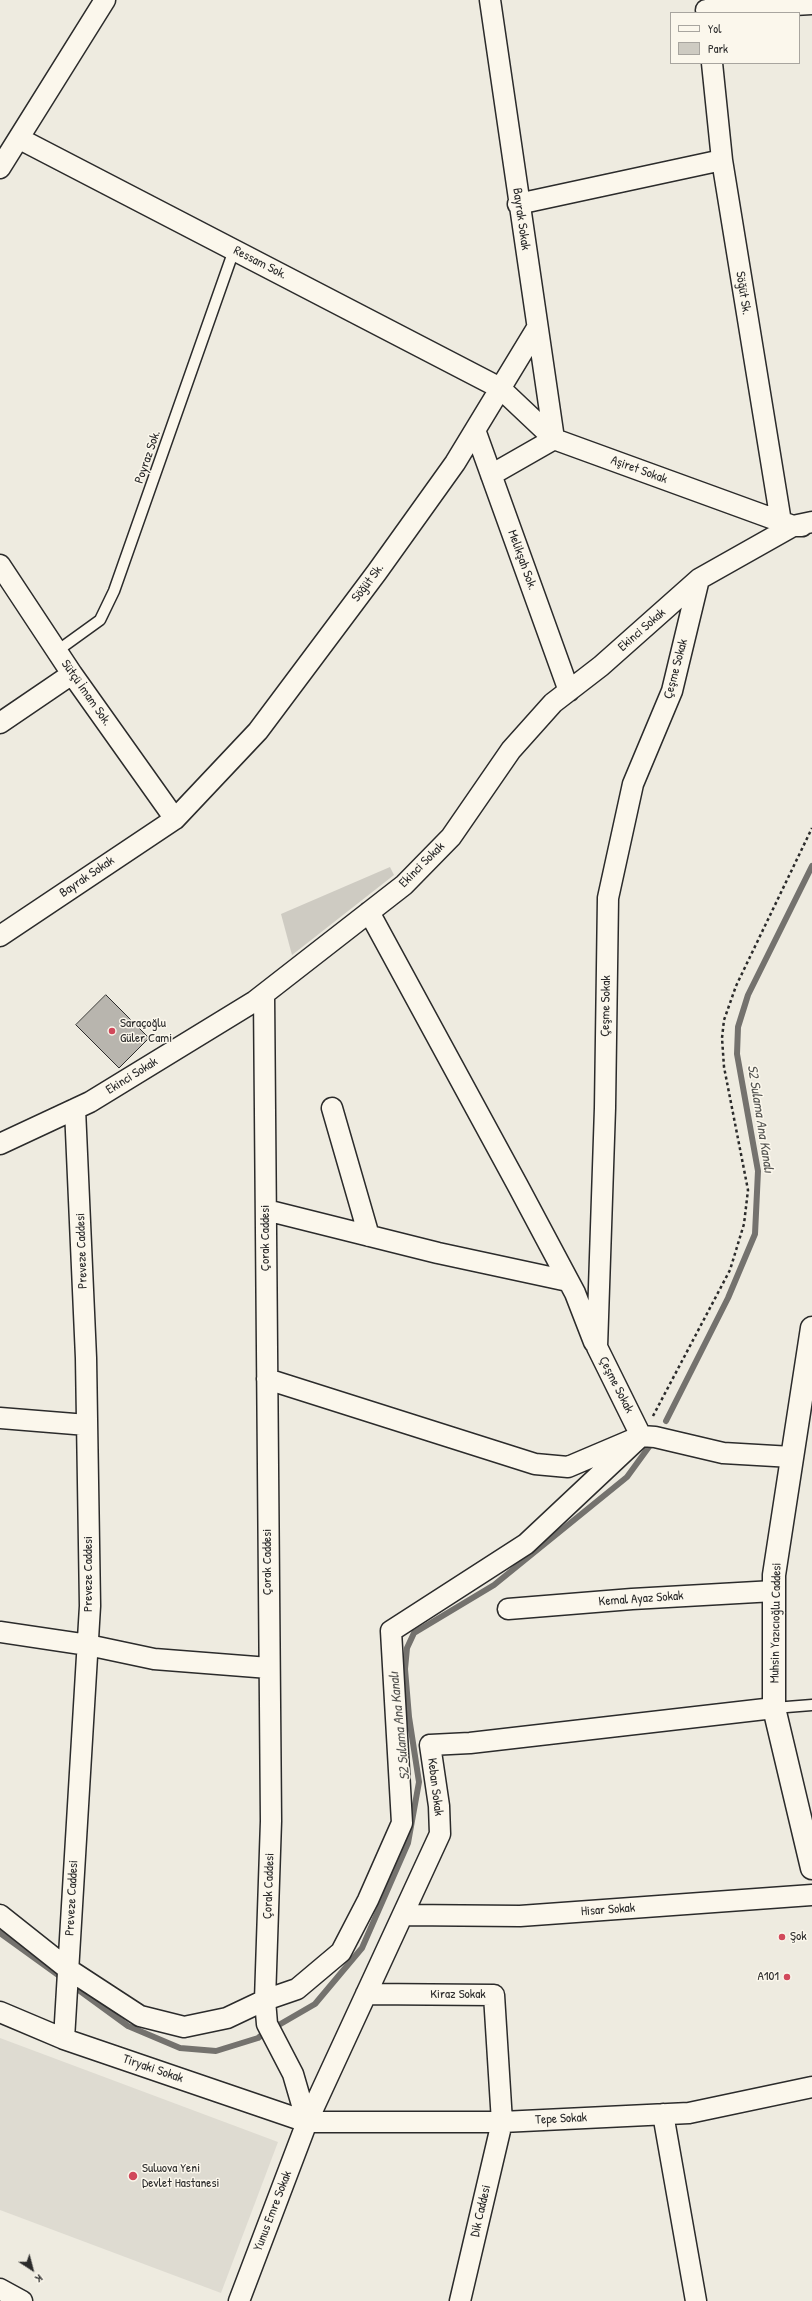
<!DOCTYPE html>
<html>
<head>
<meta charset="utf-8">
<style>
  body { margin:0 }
  #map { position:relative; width:812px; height:2301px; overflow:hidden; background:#eeebe0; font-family:"Patrick Hand",sans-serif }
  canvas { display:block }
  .legend { position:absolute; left:670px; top:12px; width:130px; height:52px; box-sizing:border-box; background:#fbf7ec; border:1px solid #a8a59f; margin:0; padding:5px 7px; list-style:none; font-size:12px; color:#2b2b2b }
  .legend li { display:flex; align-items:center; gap:8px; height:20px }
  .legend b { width:20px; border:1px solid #a8a59f }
  .north { position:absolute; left:12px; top:2249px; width:40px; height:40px; -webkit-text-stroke:3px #fbf7ec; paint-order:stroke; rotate:144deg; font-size:11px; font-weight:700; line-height:16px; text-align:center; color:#2b2b2b }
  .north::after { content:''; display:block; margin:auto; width:14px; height:18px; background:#2b2b2b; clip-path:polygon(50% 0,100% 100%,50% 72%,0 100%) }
</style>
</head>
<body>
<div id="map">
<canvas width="812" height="2301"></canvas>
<ul class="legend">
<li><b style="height:5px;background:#fbf7ec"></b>Yol</li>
<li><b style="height:11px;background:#cecbc2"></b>Park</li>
</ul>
<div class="north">K</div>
</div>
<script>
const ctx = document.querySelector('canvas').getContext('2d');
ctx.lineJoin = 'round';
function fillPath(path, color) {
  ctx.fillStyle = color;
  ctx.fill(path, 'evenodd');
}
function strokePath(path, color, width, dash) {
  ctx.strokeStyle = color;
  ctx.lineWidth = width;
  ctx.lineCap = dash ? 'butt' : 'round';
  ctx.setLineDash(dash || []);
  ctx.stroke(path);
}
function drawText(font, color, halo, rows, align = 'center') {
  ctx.font = font + ' "Patrick Hand",sans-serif';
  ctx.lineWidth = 3;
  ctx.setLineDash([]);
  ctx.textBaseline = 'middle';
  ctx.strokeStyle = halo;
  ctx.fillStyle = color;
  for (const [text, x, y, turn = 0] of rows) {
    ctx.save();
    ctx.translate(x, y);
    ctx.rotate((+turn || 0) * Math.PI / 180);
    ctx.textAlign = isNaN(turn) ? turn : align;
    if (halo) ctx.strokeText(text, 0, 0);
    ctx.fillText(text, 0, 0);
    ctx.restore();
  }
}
fillPath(new Path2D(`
  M0 2038 278 2142 221 2293 0 2210Z`), '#dedbd1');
fillPath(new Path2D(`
  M390 867 394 875 292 955 281 914Z`), '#cecbc2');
strokePath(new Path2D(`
  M666 1421 728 1298 755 1234 758 1171 737 1054 738 1027 748 995 812 866
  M0 1933 61 1977
  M80 1991 128 2026 180 2048 216 2051 258 2038 266 2032
  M277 2026 315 2004 362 1948 408 1843 419 1782 409 1717 405 1669 407 1648 414 1633 494 1585 627 1477 651 1444`), '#74726e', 6);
const building = new Path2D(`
  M106 995 149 1038 119 1068 76 1025Z`);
fillPath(building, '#b8b5ae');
strokePath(building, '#2b2b2b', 1);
const service = new Path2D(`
  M57 651 100 620 114 591 234 250
  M774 1708 812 1705`);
const minor = new Path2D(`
  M490 0 554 439 491 475
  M706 10 812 4
  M712 63 722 160 781 522
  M20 139 500 388 554 439 793 526H802
  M0 168 105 0
  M518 204 722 160
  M475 430 569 691
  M0 565 72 674 175 819
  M0 723 72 674
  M369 912 518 1186 575 1293 594 1342
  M0 936 175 819 258 731 377 572 455 463 537 328
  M264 994 271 1821 265 2000 267 2024 293 2074 307 2122
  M332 1108 369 1236
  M0 1144 90 1102 255 1001 404 885 451 837 511 750 553 703 601 666 699 579 793 526 812 522
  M266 1210 438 1253 568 1281
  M267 1379 535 1464 568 1467 641 1436 655 1437 723 1453 792 1457
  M0 1418 87 1425
  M508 1609 632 1599 774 1591
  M0 1632 88 1645 154 1659 269 1668
  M0 1915 68 1969 140 2016 184 2027 227 2018 265 2000 297 1989 341 1952 368 1900 402 1823 391 1631 526 1544 641 1436 597 1347 605 1108 608 898 633 784 672 691 699 579
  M403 1915 520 1916 812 1895
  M366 1994 494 1995 502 2122 460 2301
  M0 2012 64 2039 307 2122H502L689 2113 812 2087
  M64 2039 90 1606 86 1358 75 1109
  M663 2114 696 2301
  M0 2289 22 2301
  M239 2301 307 2122 440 1834 439 1806 430 1745 470 1743 774 1708`);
const secondary = new Path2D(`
  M812 1328 774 1575V1708L812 1868`);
strokePath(service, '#2b2b2b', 13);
strokePath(minor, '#2b2b2b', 23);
strokePath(secondary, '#2b2b2b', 25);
strokePath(new Path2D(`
  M653 1416 730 1270 744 1224 748 1190 724 1067 722 1038 724 1020 736 986 812 828`), '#2b2b2b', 2.5, [3, 3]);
strokePath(service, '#fbf7ec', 10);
strokePath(minor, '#fbf7ec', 20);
strokePath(secondary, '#fbf7ec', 22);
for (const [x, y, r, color] of [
  [112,1031,4,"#d1495b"],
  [782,1937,4,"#d1495b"],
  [787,1977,4,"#d1495b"],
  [133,2176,5,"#d1495b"]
]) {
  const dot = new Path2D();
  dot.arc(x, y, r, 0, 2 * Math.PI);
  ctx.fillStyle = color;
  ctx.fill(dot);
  strokePath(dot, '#fbf7ec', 1.5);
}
drawText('13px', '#2b2b2b', '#fbf7ec', [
  ["Bayrak Sokak",521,219,82],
  ["Ressam Sok.",260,263,27],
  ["Söğüt Sk.",743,293,81],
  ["Poyraz Sok.",148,457,-71],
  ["Aşiret Sokak",639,470,20],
  ["Melikşah Sok.",522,560,70],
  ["Söğüt Sk.",368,583,-53],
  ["Ekinci Sokak",642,630,-41],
  ["Çeşme Sokak",676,669,-75],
  ["Sütçü İmam Sok.",86,693,55],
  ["Ekinci Sokak",422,865,-45],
  ["Bayrak Sokak",87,877,-34],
  ["Çeşme Sokak",606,1006,-89],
  ["Ekinci Sokak",132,1076,-32],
  ["Çorak Caddesi",266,1238,-90],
  ["Preveze Caddesi",82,1251,-92],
  ["Çeşme Sokak",616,1385,63],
  ["Çorak Caddesi",268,1562,-90],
  ["Preveze Caddesi",89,1574,-90],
  ["Kemal Ayaz Sokak",641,1599,-4],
  ["Muhsin Yazıcıoğlu Caddesi",776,1623,-89],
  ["Keban Sokak",435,1787,83],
  ["Çorak Caddesi",269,1886,-88],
  ["Preveze Caddesi",72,1898,-87],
  ["Hisar Sokak",608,1910,-4],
  ["Kiraz Sokak",458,1995],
  ["Tiryaki Sokak",153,2069,19],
  ["Tepe Sokak",561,2119,-3],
  ["Yunus Emre Sokak",273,2211,-69],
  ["Dik Caddesi",481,2211,-77]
]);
drawText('13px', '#2b2b2b', '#fbf7ec', [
  ["Saraçoğlu",120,1024],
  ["Güler Cami",120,1039],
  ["Şok",790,1937],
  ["A101",779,1977,"right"],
  ["Suluova Yeni",142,2169],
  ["Devlet Hastanesi",142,2184]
], 'left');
drawText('italic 14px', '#555552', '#fbf7ec', [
  ["S2 Sulama Ana Kanalı",760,1119,81],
  ["S2 Sulama Ana Kanalı",400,1726,-96]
]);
</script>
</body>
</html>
